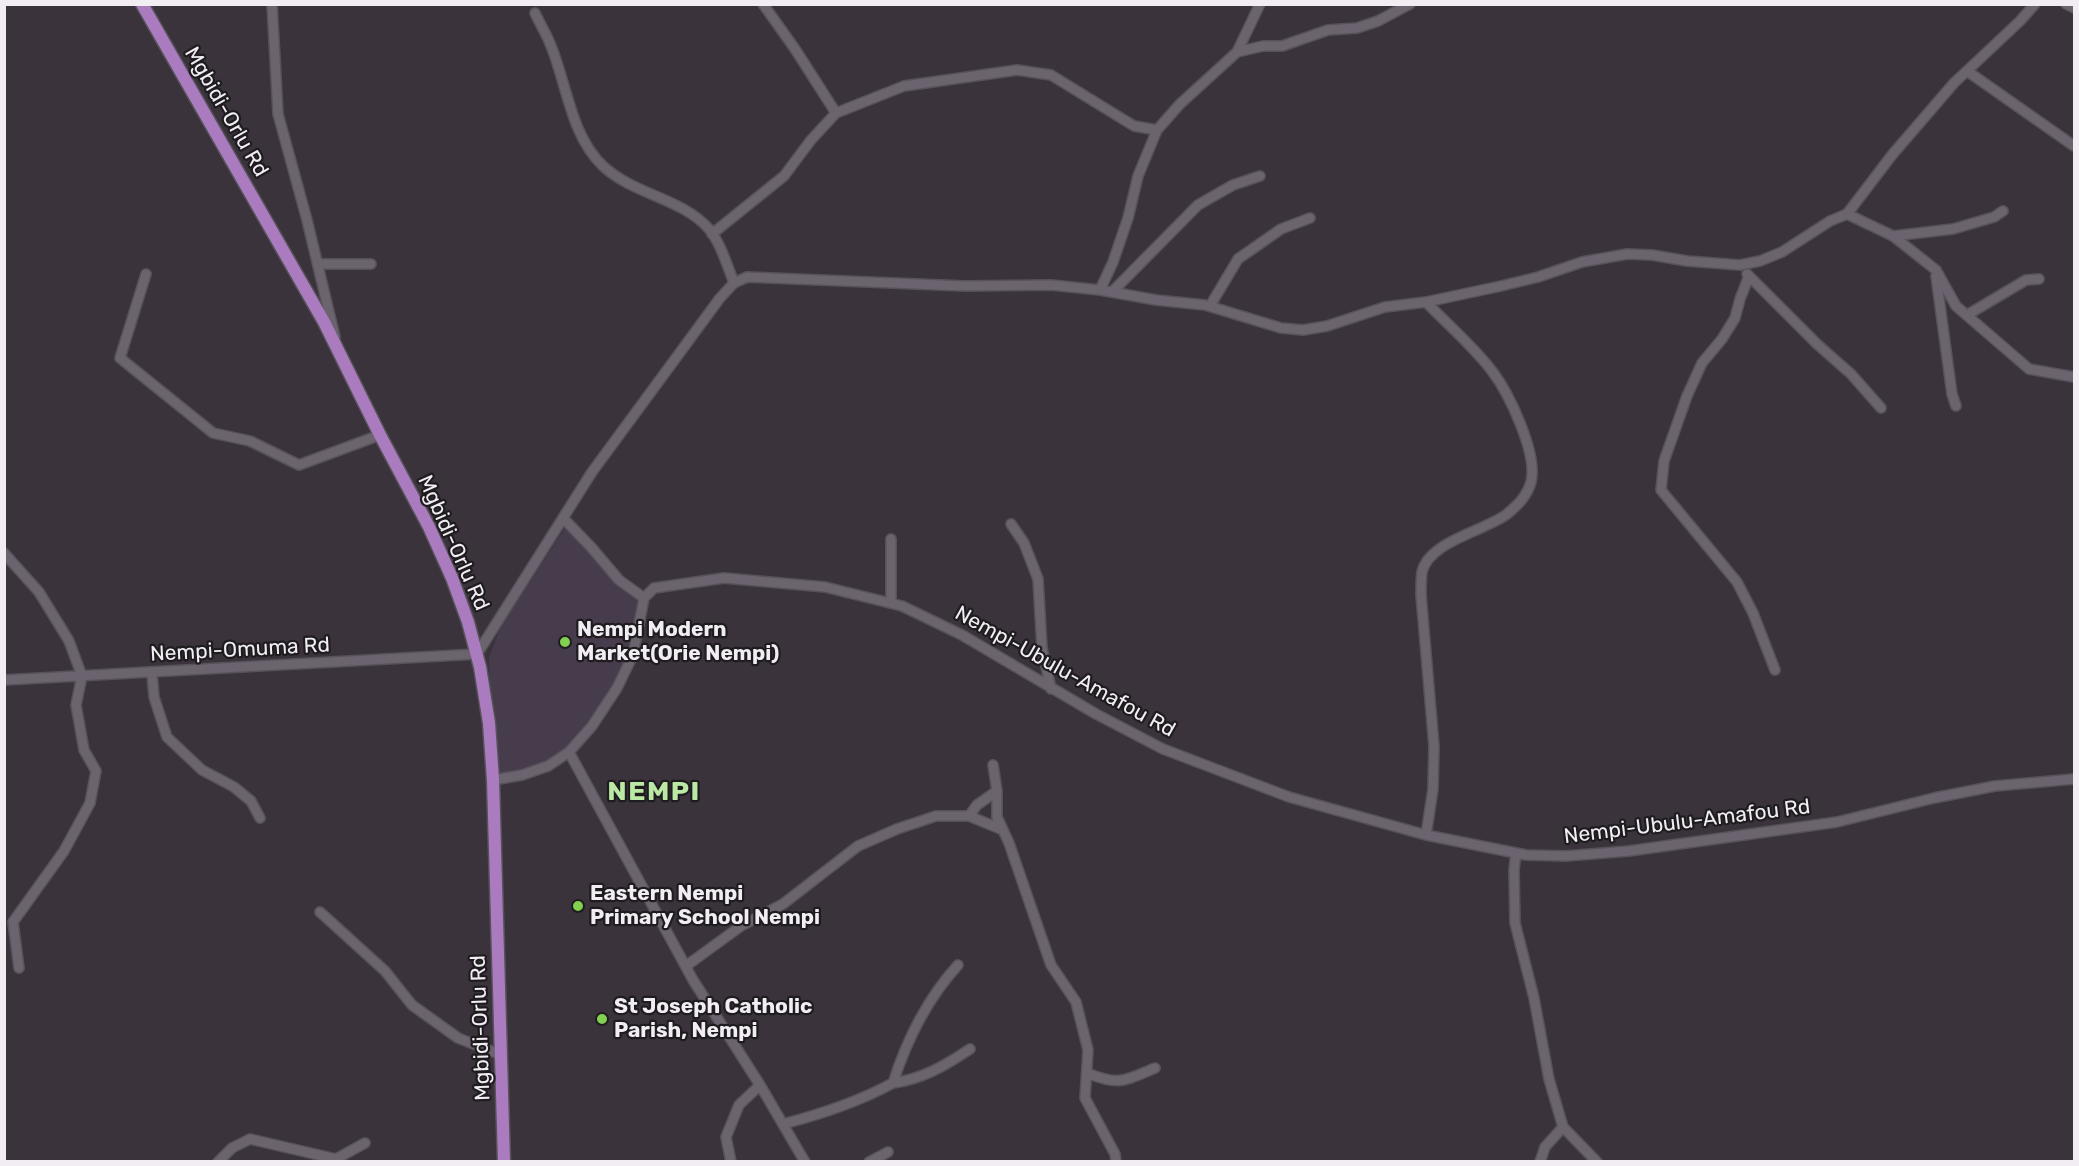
<!DOCTYPE html>
<html>
<head>
<meta charset="utf-8">
<style>
  body { margin:0 }
  #map { position:relative; width:2079px; height:1166px; overflow:hidden; background:#3a333c; font-family:Rubik,sans-serif }
  canvas { display:block }
  .frame { position:absolute; inset:0; border:6px solid #f1edf3; pointer-events:none }
</style>
</head>
<body>
<div id="map">
<canvas width="2079" height="1166"></canvas>
<div class="frame"></div>
</div>
<script>
const ctx = document.querySelector('canvas').getContext('2d');
ctx.lineJoin = 'round';
function fillPath(path, color) {
  ctx.fillStyle = color;
  ctx.fill(path, 'evenodd');
}
function strokePath(path, color, width, dash) {
  ctx.strokeStyle = color;
  ctx.lineWidth = width;
  ctx.lineCap = dash ? 'butt' : 'round';
  ctx.setLineDash(dash || []);
  ctx.stroke(path);
}
function drawText(font, color, halo, rows, align = 'center') {
  ctx.font = font + ' Rubik,sans-serif';
  ctx.lineWidth = 4.5;
  ctx.setLineDash([]);
  ctx.textBaseline = 'middle';
  ctx.strokeStyle = halo;
  ctx.fillStyle = color;
  for (const [text, x, y, turn = 0] of rows) {
    ctx.save();
    ctx.translate(x, y);
    ctx.rotate((+turn || 0) * Math.PI / 180);
    ctx.textAlign = isNaN(turn) ? turn : align;
    if (halo) ctx.strokeText(text, 0, 0);
    ctx.fillText(text, 0, 0);
    ctx.restore();
  }
}
fillPath(new Path2D(`
  M568 523 644 598 631 660 569 752 541 768 493 780 489 658 501 626Z`), '#463c4b');
const minor = new Path2D(`
  M272 4 278 114 307 220 335 337
  M763 4 795 49 836 113
  M2066 4 2074 8
  M535 13C540 24 547 35 551 46 567 85 571 136 603 166 634 195 682 198 709 229 721 244 727 265 734 283
  M1237 52 1263 46H1282L1328 30 1357 28 1378 21 1410 4
  M1967 71 2074 146
  M1847 214 1893 236 1953 229 1994 217 2003 211
  M712 234 784 176 811 140 836 113 904 86 1017 70 1051 75 1134 126 1157 130
  M1893 236 1936 270 1956 306 2029 369 2074 377
  M318 264H371
  M146 274 120 358 213 433 250 441 299 465 380 435
  M1747 274 1817 344 1851 374 1881 408
  M1749 276 1740 299 1735 318 1722 339 1702 363 1687 396 1664 461 1661 490 1737 582 1753 613 1775 670
  M1936 276 1952 394 1956 406
  M1100 290 1113 262 1128 218 1138 176 1157 130 1180 104 1237 52 1260 4
  M1112 292 1198 205 1233 185 1260 176
  M1426 302C1448 325 1473 346 1492 371 1509 393 1538 454 1531 482 1527 496 1518 505 1507 514 1485 531 1429 541 1422 572 1421 579 1421 587 1421 595L1434 746 1433 789 1426 835
  M1210 306 1238 259 1281 229 1310 218
  M1967 315 2026 280 2039 279
  M563 518 591 547 619 580 644 598
  M1011 524 1024 543 1038 579 1042 648 1051 689
  M891 539V603
  M4 553 39 592 69 641 82 676 76 705 84 750 96 771 90 803 64 851 13 922 19 968
  M152 673 154 697 167 737 202 770 234 787 251 801 260 818
  M4 680 477 654 592 472 720 298 734 283 747 277 965 286 1051 285 1100 290 1156 300 1205 305 1281 328 1303 330 1327 326 1385 307 1426 302 1501 286 1538 277 1582 262 1627 254 1652 255 1687 261 1740 265 1760 261 1782 252 1830 221 1847 214 1892 155 1954 83 2020 21 2035 4
  M569 752 693 980 760 1085 805 1162
  M993 765 997 791V817L1009 843 1051 965 1076 1002 1088 1050 1085 1098 1115 1154 1116 1162
  M493 780 522 775 548 766 569 752 592 726 617 688 633 655 644 598 654 588 724 578 825 587 902 606 962 635 1096 714 1163 749 1289 797 1426 835 1526 855 1566 856 1629 851 1837 822 1934 798 1995 786 2074 779
  M969 816 977 805 997 791
  M1516 853 1514 870 1515 923 1534 998 1549 1079 1563 1127 1597 1162
  M320 912 385 971 412 1005 458 1038 501 1055
  M686 966 741 926 783 904 858 846 897 829 936 816H969L1003 830
  M1087 1073C1119 1086 1124 1081 1155 1068
  M893 1083C923 1079 946 1065 970 1049
  M783 1124C822 1114 858 1102 893 1083 907 1039 927 999 958 965
  M218 1162 232 1148 250 1139 336 1159 365 1143
  M731 1162 726 1137 739 1105 760 1085
  M869 1162 888 1152
  M1540 1162 1545 1147 1563 1127`);
const major = new Path2D(`
  M142 4 324 322 380 435 429 527 452 578 468 622 480 667 489 723 493 780 504 1162`);
strokePath(minor, '#575259', 12);
strokePath(major, '#575259', 15);
strokePath(minor, '#6b646e', 9);
strokePath(major, '#ab7bbf', 12);
for (const [x, y, r, color] of [
  [565,642,6,"#81d050"],
  [578,906,6,"#81d050"],
  [602,1019,6,"#81d050"]
]) {
  const dot = new Path2D();
  dot.arc(x, y, r, 0, 2 * Math.PI);
  ctx.fillStyle = color;
  ctx.fill(dot);
  strokePath(dot, '#1f1c20', 2);
}
drawText('21px', '#f1edf3', '#1f1c20', [
  ["Mgbidi-Orlu Rd",226,112,60],
  ["Mgbidi-Orlu Rd",453,543,66],
  ["Nempi-Omuma Rd",240,650,-3],
  ["Nempi-Ubulu-Amafou Rd",1065,672,29],
  ["Nempi-Ubulu-Amafou Rd",1687,822,-7],
  ["Mgbidi-Orlu Rd",481,1028,-92]
]);
drawText('bold 21px', '#f1edf3', '#1f1c20', [
  ["Nempi Modern",577,630],
  ["Market(Orie Nempi)",577,654],
  ["Eastern Nempi",590,894],
  ["Primary School Nempi",590,918],
  ["St Joseph Catholic",614,1007],
  ["Parish, Nempi",614,1031]
], 'left');
ctx.letterSpacing = '1.5px';
drawText('bold 27px', '#bbe8a5', '#1f1c20', [
  ["NEMPI",654,792]
]);
ctx.letterSpacing = '0px';
</script>
</body>
</html>
